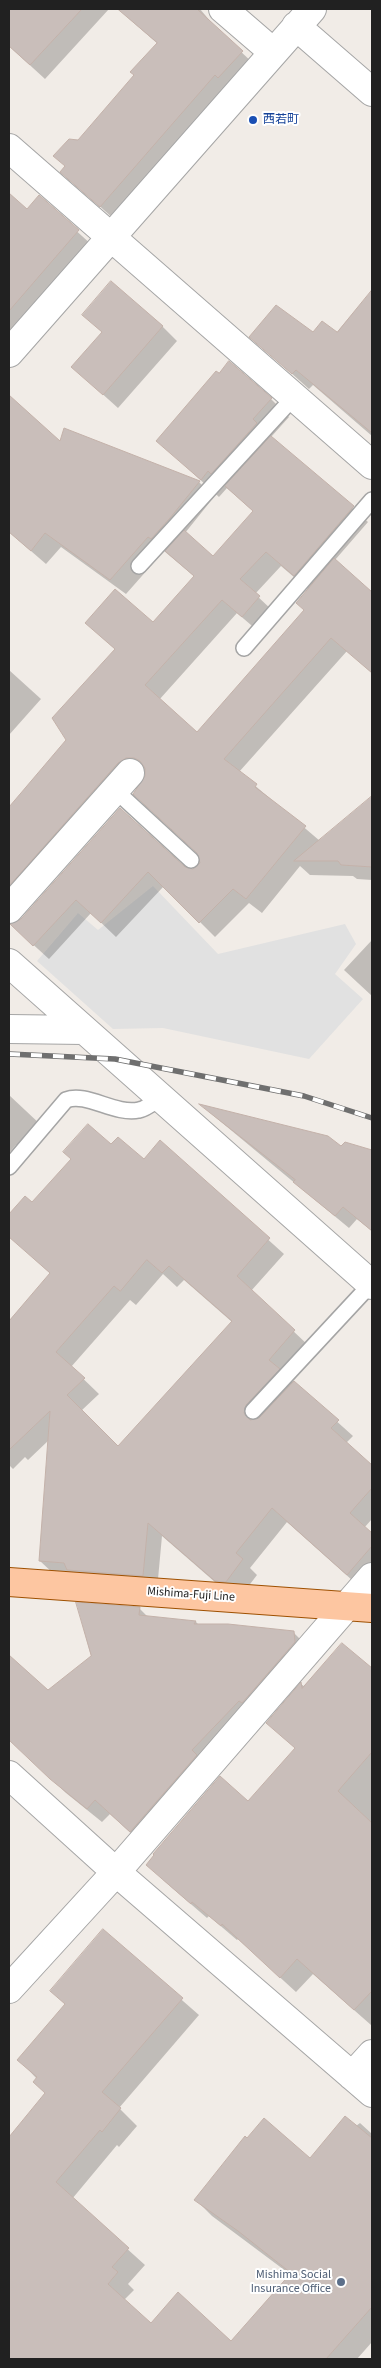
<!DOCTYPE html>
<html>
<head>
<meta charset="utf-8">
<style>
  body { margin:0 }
  #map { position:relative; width:381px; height:2368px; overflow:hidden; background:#f1ece7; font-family:"Source Sans 3",sans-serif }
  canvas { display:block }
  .frame { position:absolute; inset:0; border:10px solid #212121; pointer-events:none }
</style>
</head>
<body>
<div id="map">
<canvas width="381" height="2368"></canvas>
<div class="frame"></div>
</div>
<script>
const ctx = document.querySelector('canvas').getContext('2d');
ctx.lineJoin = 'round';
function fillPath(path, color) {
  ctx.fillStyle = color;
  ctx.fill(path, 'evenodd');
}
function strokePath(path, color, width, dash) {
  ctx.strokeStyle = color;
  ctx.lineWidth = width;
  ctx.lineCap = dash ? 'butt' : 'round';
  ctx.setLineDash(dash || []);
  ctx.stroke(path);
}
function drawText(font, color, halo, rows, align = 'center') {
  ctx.font = font + ' "Source Sans 3","Noto Sans JP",sans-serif';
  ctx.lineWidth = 4;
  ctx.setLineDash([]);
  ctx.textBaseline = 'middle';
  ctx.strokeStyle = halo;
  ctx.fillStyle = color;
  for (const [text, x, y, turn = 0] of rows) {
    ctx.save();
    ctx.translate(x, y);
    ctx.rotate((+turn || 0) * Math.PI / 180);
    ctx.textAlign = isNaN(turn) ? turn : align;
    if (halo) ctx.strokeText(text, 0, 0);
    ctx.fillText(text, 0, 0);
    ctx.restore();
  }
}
fillPath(new Path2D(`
  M153 886 218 954 345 924 356 944 335 974 363 999 309 1059 163 1028 113 1029 37 961 78 913 98 930Z`), '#e1e1e1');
fillPath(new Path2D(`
  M9 9H109L45 79 9 46Z
  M118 9H200L216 28 256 66 115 220 62 172 79 141 135 75 158 44Z
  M9 194 27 211 39 197 93 246 9 348Z
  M372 292V436L313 385 309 389 251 337 338 334Z
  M84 315 162 326 177 341 118 408 88 381 103 333Z
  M9 397 60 443 65 430 199 482 214 497 185 533 213 557 254 512 227 488 219 497 157 440 271 399 289 417 271 437 368 522 335 560 372 594V673L347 651 239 772 320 841 372 797V880L357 879 353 876 310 875 300 866 262 913 249 903 215 937 164 886 116 937 91 913 49 959 27 939 21 920 120 809 184 868 194 870 199 867 201 857 146 777V772H141L12 914 9 924V819L68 740 116 650 86 623 153 624 195 577 164 551 126 594 61 547 46 564 9 532ZM281 566 309 590 306 611 197 734 159 700 237 613 258 631 274 612 255 594Z
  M9 670 41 699 9 735Z
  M372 940V996L344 970Z
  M9 1095 41 1125 24 1144 16 1145 9 1153Z
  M203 1107 341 1147 363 1149 372 1156V1231L357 1219 349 1228Z
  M160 1142 284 1254 251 1291 309 1346 284 1374 353 1436 346 1443 372 1467V1519L364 1528 372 1535V1577L362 1589 287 1522 250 1568 257 1575 241 1596H231L162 1536 157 1590 55 1575 40 1561 49 1440 28 1460 25 1457 13 1469 9 1465V1321L51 1274 9 1236V1216L25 1198 32 1204 111 1146 144 1161ZM163 1274 177 1287 184 1280 232 1322 118 1448 81 1411 99 1394 71 1367 130 1300 136 1305Z
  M139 1608 149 1618 196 1622 199 1625 293 1632 308 1647 145 1846 110 1814 102 1822 66 1793 9 1739V1656L47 1692 93 1656Z
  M342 1644 372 1670 371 2025 313 1974 296 1992 238 1939 237 1940 209 1916 207 1918 163 1880 248 1803 296 1749 268 1723 301 1684 305 1687Z
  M103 1931 199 2015 119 2108 137 2126 119 2147 117 2145 72 2199 145 2265 128 2284 134 2290 124 2300 151 2325 231 2343 291 2275 212 2216 196 2200 310 2160 360 2123 372 2134V2342L357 2359H9V2139L46 2094 37 2079 19 2060 66 2005 52 1991Z`), '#0003');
const building = new Path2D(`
  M9 9H82L30 65 9 46Z
  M118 9H197L243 51 218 78 215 75 100 207 60 172 65 166 53 156 69 139 78 140 134 75 130 72 157 43Z
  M9 193 27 209 39 195 79 230 9 311Z
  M111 281 163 326 103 395 71 367 102 332 82 315Z
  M372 290V433L296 370 292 374 249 337 276 305 313 332 322 321 337 332Z
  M229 361 272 398 253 419 257 423 211 474 208 471 201 480 156 441 216 371 219 373Z
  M9 395 60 441 64 428 200 481 170 518 151 539 148 537 110 580 45 533 31 551 9 532Z
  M271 436 354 506 294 576 266 552 240 579 260 596 242 617 222 600 145 685 197 732 304 610 296 603 334 558 372 592V673L331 638 224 759 257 784 255 787 306 826 246 899 233 889 199 923 148 872 101 923 76 900 33 946 10 924 21 919 120 808 185 867 193 869 200 863 197 853 133 794 145 776V768L140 761 134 758H126L118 763 9 886V807L66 740 52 718 115 649 85 623 115 589 153 622 194 576 165 551 184 530 213 556 253 511 225 486Z
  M372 796V867L341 865 338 861H294Z
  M199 1104 328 1136 341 1146 345 1142 372 1150V1231L343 1207 335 1216 293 1182 295 1180Z
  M88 1124 111 1144 118 1137 144 1159 160 1140 270 1238 237 1276 295 1330 269 1360 280 1369 246 1405 244 1413 250 1420 259 1418 294 1381 339 1420 331 1428 372 1465V1488L350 1513 372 1533V1546L347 1575 272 1508 236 1553 243 1559 226 1582 215 1581 148 1523 143 1576 67 1570 64 1563 39 1561 50 1411 9 1450V1321L50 1273 9 1237V1214L25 1196 32 1202 71 1159 63 1152ZM147 1260 162 1273 169 1266 232 1321 118 1446 67 1395 85 1378 56 1352 114 1286 120 1291Z
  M76 1602 140 1607 139 1615 196 1621 194 1624H228L294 1631 295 1642 242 1703 239 1701 192 1750 197 1755 130 1832 95 1800 87 1809 50 1779 9 1740V1655L48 1690 91 1656Z
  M342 1643 372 1668V1752L338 1791 372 1823V1991L354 2010 297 1959 280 1978 222 1924 221 1926 192 1902 191 1904 146 1865 154 1855 153 1854 220 1776 248 1801 295 1748 266 1723 301 1682 302 1688Z
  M103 1929 183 1998 102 2092 121 2108 102 2132 100 2130 56 2182 129 2248 112 2267 118 2272 108 2284 151 2323 178 2292 231 2341 291 2273 238 2231 194 2200 245 2136 247 2138 264 2118 310 2158 345 2116 372 2138V2307L326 2359H9V2137L45 2093 33 2082 37 2077 17 2060 65 2004 50 1991Z`);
fillPath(building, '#c9beba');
strokePath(building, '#c3b1a9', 1);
const service = new Path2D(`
  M139 566 294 397
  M244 648 372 500
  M115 790 191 860
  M9 1167 66 1100C87 1092 114 1115 139 1110 146 1109 154 1102 160 1098
  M253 1411 371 1284`);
const minor = new Path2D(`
  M223 9 273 52
  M296 26 372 92
  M9 148 372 465
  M9 353 312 9
  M9 909 130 773
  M9 963 372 1285
  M9 1029 84 1030
  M9 1775 116 1872 372 2093
  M9 1989 116 1872 372 1577
  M352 2076 372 2054`);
const primary = new Path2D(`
  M9 1582 372 1608`);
strokePath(service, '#a5a5a5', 18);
strokePath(minor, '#a5a5a5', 30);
strokePath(primary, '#9e5000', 30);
strokePath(service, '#fff', 15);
strokePath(minor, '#fff', 28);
strokePath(primary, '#fdc6a1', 28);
const rail = new Path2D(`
  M9 1054 115 1059 304 1096 372 1118`);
strokePath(rail, '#6f6f6f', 5.5);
strokePath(rail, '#fff', 4, [11]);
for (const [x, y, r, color] of [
  [253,120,5,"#1a4fb4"],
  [341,2282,5,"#5c6f8a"]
]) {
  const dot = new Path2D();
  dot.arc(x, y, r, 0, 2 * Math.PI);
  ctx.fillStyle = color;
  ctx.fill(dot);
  strokePath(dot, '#fff', 2);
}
drawText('12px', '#164399', '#fff', [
  ["西若町",263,120]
], 'left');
drawText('12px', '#212121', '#fff', [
  ["Mishima-Fuji Line",191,1595,4]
]);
drawText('12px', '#4e5e75', '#fff', [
  ["Mishima Social",331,2275],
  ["Insurance Office",331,2289]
], 'right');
</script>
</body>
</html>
